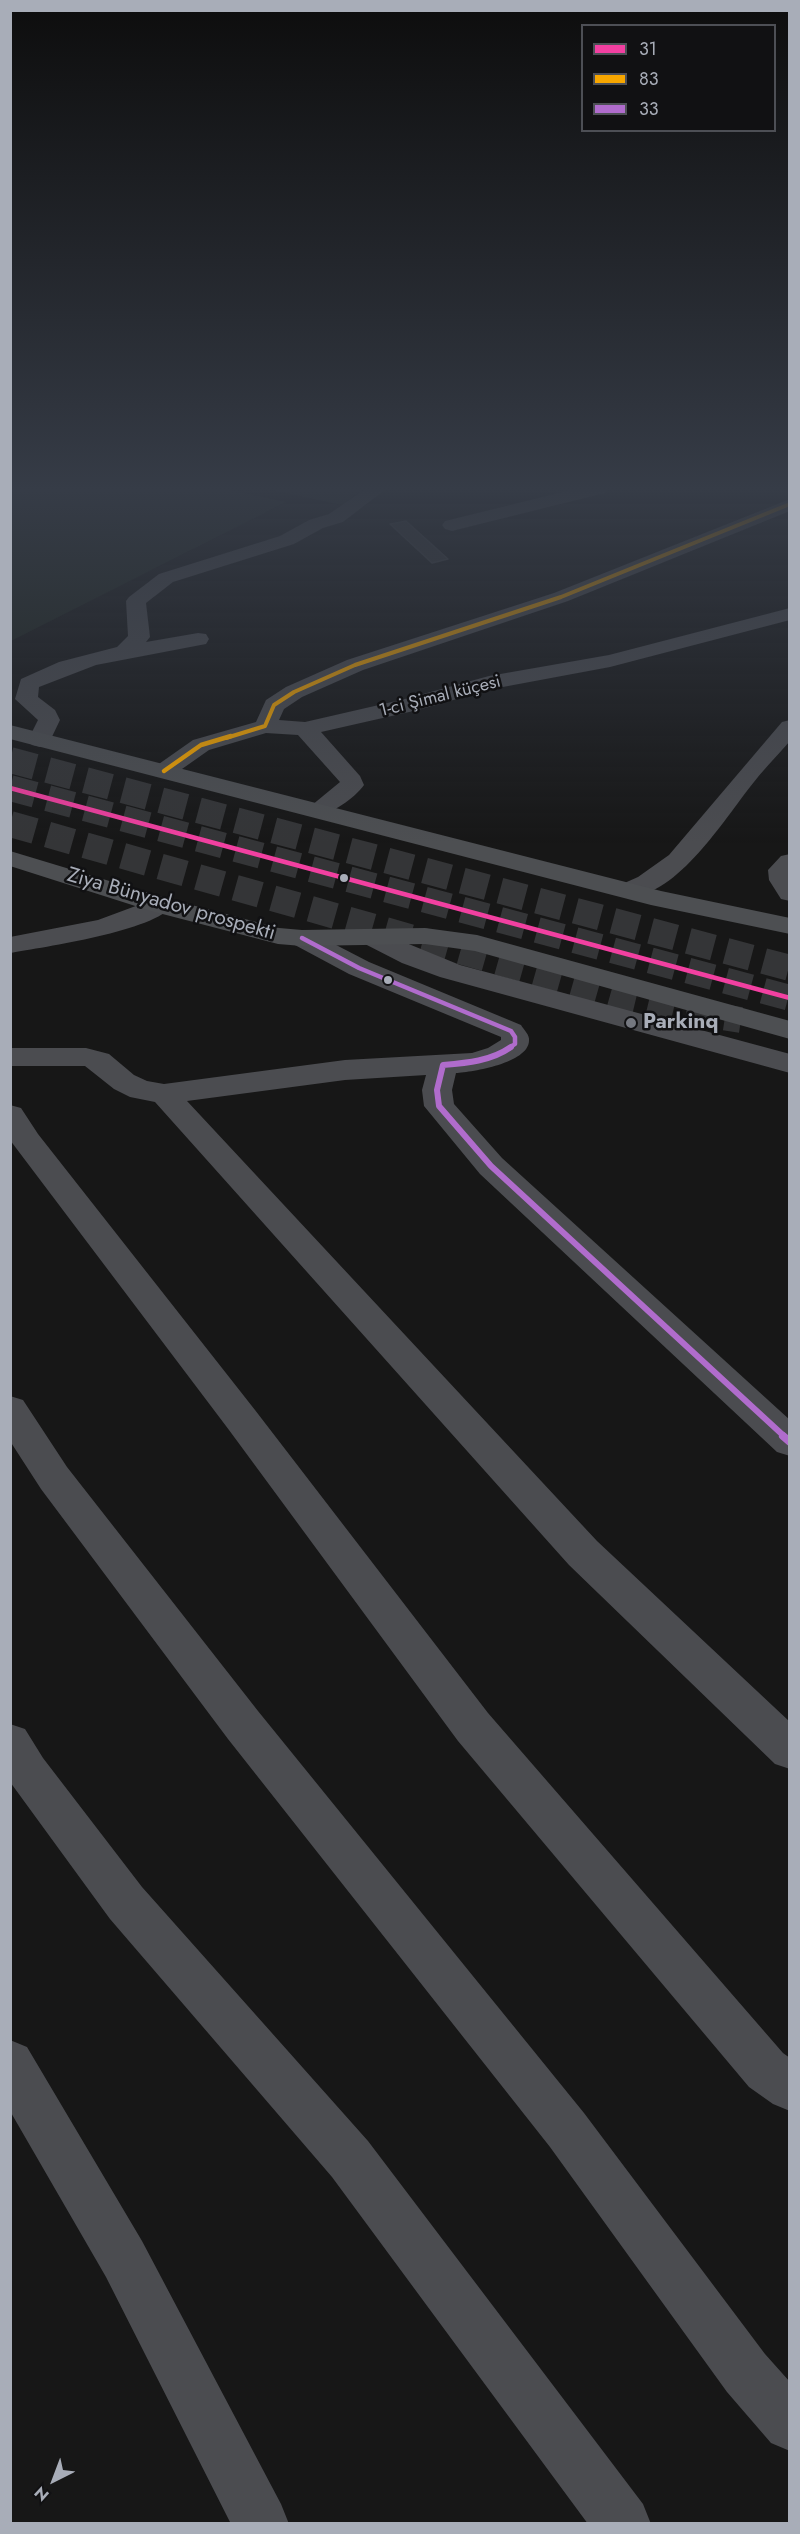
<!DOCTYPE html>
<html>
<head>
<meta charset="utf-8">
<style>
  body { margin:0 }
  #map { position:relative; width:800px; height:2534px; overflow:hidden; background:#171717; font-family:Jost,sans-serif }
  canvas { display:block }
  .frame { position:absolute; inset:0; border:12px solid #a8adb8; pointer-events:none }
  .legend { position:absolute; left:581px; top:24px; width:195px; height:108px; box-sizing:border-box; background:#111113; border:2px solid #4d4f55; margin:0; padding:8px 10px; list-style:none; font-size:18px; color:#a8adb8 }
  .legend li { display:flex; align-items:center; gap:12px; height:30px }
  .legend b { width:30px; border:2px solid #4d4f55 }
  .north { position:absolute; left:24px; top:2450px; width:60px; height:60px; -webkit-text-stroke:4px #111113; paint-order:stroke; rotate:222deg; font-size:16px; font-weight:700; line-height:24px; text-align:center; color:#a8adb8 }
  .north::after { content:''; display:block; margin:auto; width:21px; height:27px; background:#a8adb8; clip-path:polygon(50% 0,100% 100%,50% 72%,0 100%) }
</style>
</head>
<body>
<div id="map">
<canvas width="800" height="2534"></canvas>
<div class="frame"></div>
<ul class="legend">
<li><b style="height:8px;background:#f240a1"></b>31</li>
<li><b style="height:8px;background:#f7a600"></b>83</li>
<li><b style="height:8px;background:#b06ccc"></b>33</li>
</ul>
<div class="north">N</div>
</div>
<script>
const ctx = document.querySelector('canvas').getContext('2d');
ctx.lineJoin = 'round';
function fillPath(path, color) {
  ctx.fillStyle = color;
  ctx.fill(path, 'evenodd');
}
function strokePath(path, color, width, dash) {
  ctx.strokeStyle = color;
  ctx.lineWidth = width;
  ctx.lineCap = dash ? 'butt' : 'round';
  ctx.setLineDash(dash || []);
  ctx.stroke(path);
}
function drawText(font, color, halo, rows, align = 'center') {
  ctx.font = font + ' Jost,sans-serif';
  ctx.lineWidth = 5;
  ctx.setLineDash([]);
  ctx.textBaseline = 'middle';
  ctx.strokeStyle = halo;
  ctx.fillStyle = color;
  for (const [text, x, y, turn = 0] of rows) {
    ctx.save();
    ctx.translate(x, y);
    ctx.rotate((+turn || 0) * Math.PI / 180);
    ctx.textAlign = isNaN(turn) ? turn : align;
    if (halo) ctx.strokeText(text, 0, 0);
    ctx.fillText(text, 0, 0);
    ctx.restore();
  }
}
fillPath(new Path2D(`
  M11 489H224L286 502 11 641Z
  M267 489H363L342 505Z`), '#1d241e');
const building = new Path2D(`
  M406 521 448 559 432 563 390 524Z`);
fillPath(building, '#353536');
strokePath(building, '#3f4043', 1.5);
strokePath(new Path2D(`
  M10 760 790 968
  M10 788 790 998
  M10 824 615 995 677 1010 741 1020`), '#343537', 26, [26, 13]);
fillPath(new Path2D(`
  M365 489H386L343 522 323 528 294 544 173 582 146 603 150 637 146 642 198 633 206 634 209 639 206 644 96 665 39 687 38 697 55 710 60 720 48 745 40 747 32 745 28 740 38 720 15 699 21 679 59 662 117 647 128 636 126 601 129 597 159 574 280 536 309 520 329 514Z
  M575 489H607L605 493 452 531 445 529 442 525 445 521Z
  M790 499V511L568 601 363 670 302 697 284 709 279 720 305 722 405 699 489 676 609 655 790 608V620L610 667 492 689 418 710 321 732 360 776 364 785C354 799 326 819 309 815L306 810 340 782 298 735 266 733 209 750 172 776 164 778 156 776 152 771 156 766 193 740 256 722 266 700 286 687 347 660 554 593Z
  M790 720V741C776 757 762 771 750 787 724 820 669 908 620 895L616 890 620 885 638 877 669 855 782 722Z
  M790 854V901L781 899 769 880 768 870 781 856Z
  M160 897 169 899 173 905C155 931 44 947 10 953V937L98 920Z
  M372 929 460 965 790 1054V1073L440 977 402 963 363 943 359 937 363 931Z
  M302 930 311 932 369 962 521 1025C524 1030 530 1035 529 1041 528 1063 473 1072 456 1073L452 1090 454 1104 502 1158 790 1420V1456L777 1452 480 1174 424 1106 422 1090 426 1075 345 1080 187 1101 597 1541 790 1722V1769L775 1764 569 1565 155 1102 130 1097 114 1089 85 1066H10V1048H86L109 1054 134 1075 147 1081 164 1084 345 1060 472 1053 488 1048 501 1040V1037L349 974 293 944 289 938 293 932Z
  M10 1105 21 1108 38 1134 255 1410 488 1713 783 2053 790 2058V2111L773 2104 749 2087 458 1741 229 1430 16 1148 10 1140Z
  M10 1396 23 1400 67 1467 258 1711 584 2113 765 2354 790 2382V2451L771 2443 727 2392 550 2147 228 1739 41 1489 10 1441Z
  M10 1724 25 1729 43 1758 142 1887 368 2141 643 2504 651 2524H588L332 2177 110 1919 13 1786 10 1782Z
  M10 2040 27 2047 142 2241 281 2504 289 2524H231L106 2277 10 2111Z`), '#4b4c50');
fillPath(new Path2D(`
  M10 725 661 891 790 918V934L651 905 10 739Z
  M10 851 169 899 279 928 302 930 425 928 477 935 790 1021V1039L475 951 425 944 302 946 278 944 151 911 10 866Z`), '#4d4f52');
strokePath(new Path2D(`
  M10 788 790 998`), '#f240a1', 4.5);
strokePath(new Path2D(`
  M226 738 265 726 274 705 294 692 355 665 561 597 790 504`), '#f7a600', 4);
strokePath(new Path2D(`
  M164 771 201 745 231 736`), '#f7a600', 4.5);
strokePath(new Path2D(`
  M302 938 359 968 511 1031 515 1037V1044L509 1048`), '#b06ccc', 4.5);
strokePath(new Path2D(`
  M511 1047C491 1061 467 1063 443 1065L437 1090 439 1106 491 1166 785 1437`), '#b06ccc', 6);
strokePath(new Path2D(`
  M783 1436 790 1442`), '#b06ccc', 8);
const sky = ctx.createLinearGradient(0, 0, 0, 844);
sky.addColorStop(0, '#0d0d0d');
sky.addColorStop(0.58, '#363c47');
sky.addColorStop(1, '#363c4700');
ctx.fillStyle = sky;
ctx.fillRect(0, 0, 800, 844);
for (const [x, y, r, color] of [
  [344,878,5,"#a8adb8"],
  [388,980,5,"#a8adb8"],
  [631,1023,6,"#757880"]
]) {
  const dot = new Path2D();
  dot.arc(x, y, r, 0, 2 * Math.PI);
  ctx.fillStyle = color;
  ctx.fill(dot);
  strokePath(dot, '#111113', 2);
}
drawText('18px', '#a8adb8', '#111113', [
  ["1-ci Şimal küçesi",440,697,-14]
]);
drawText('21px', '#a8adb8', '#111113', [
  ["Ziya Bünyadov prospekti",171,905,16]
]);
drawText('bold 21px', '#a8adb8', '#111113', [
  ["Parkinq",643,1023]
], 'left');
</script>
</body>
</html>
